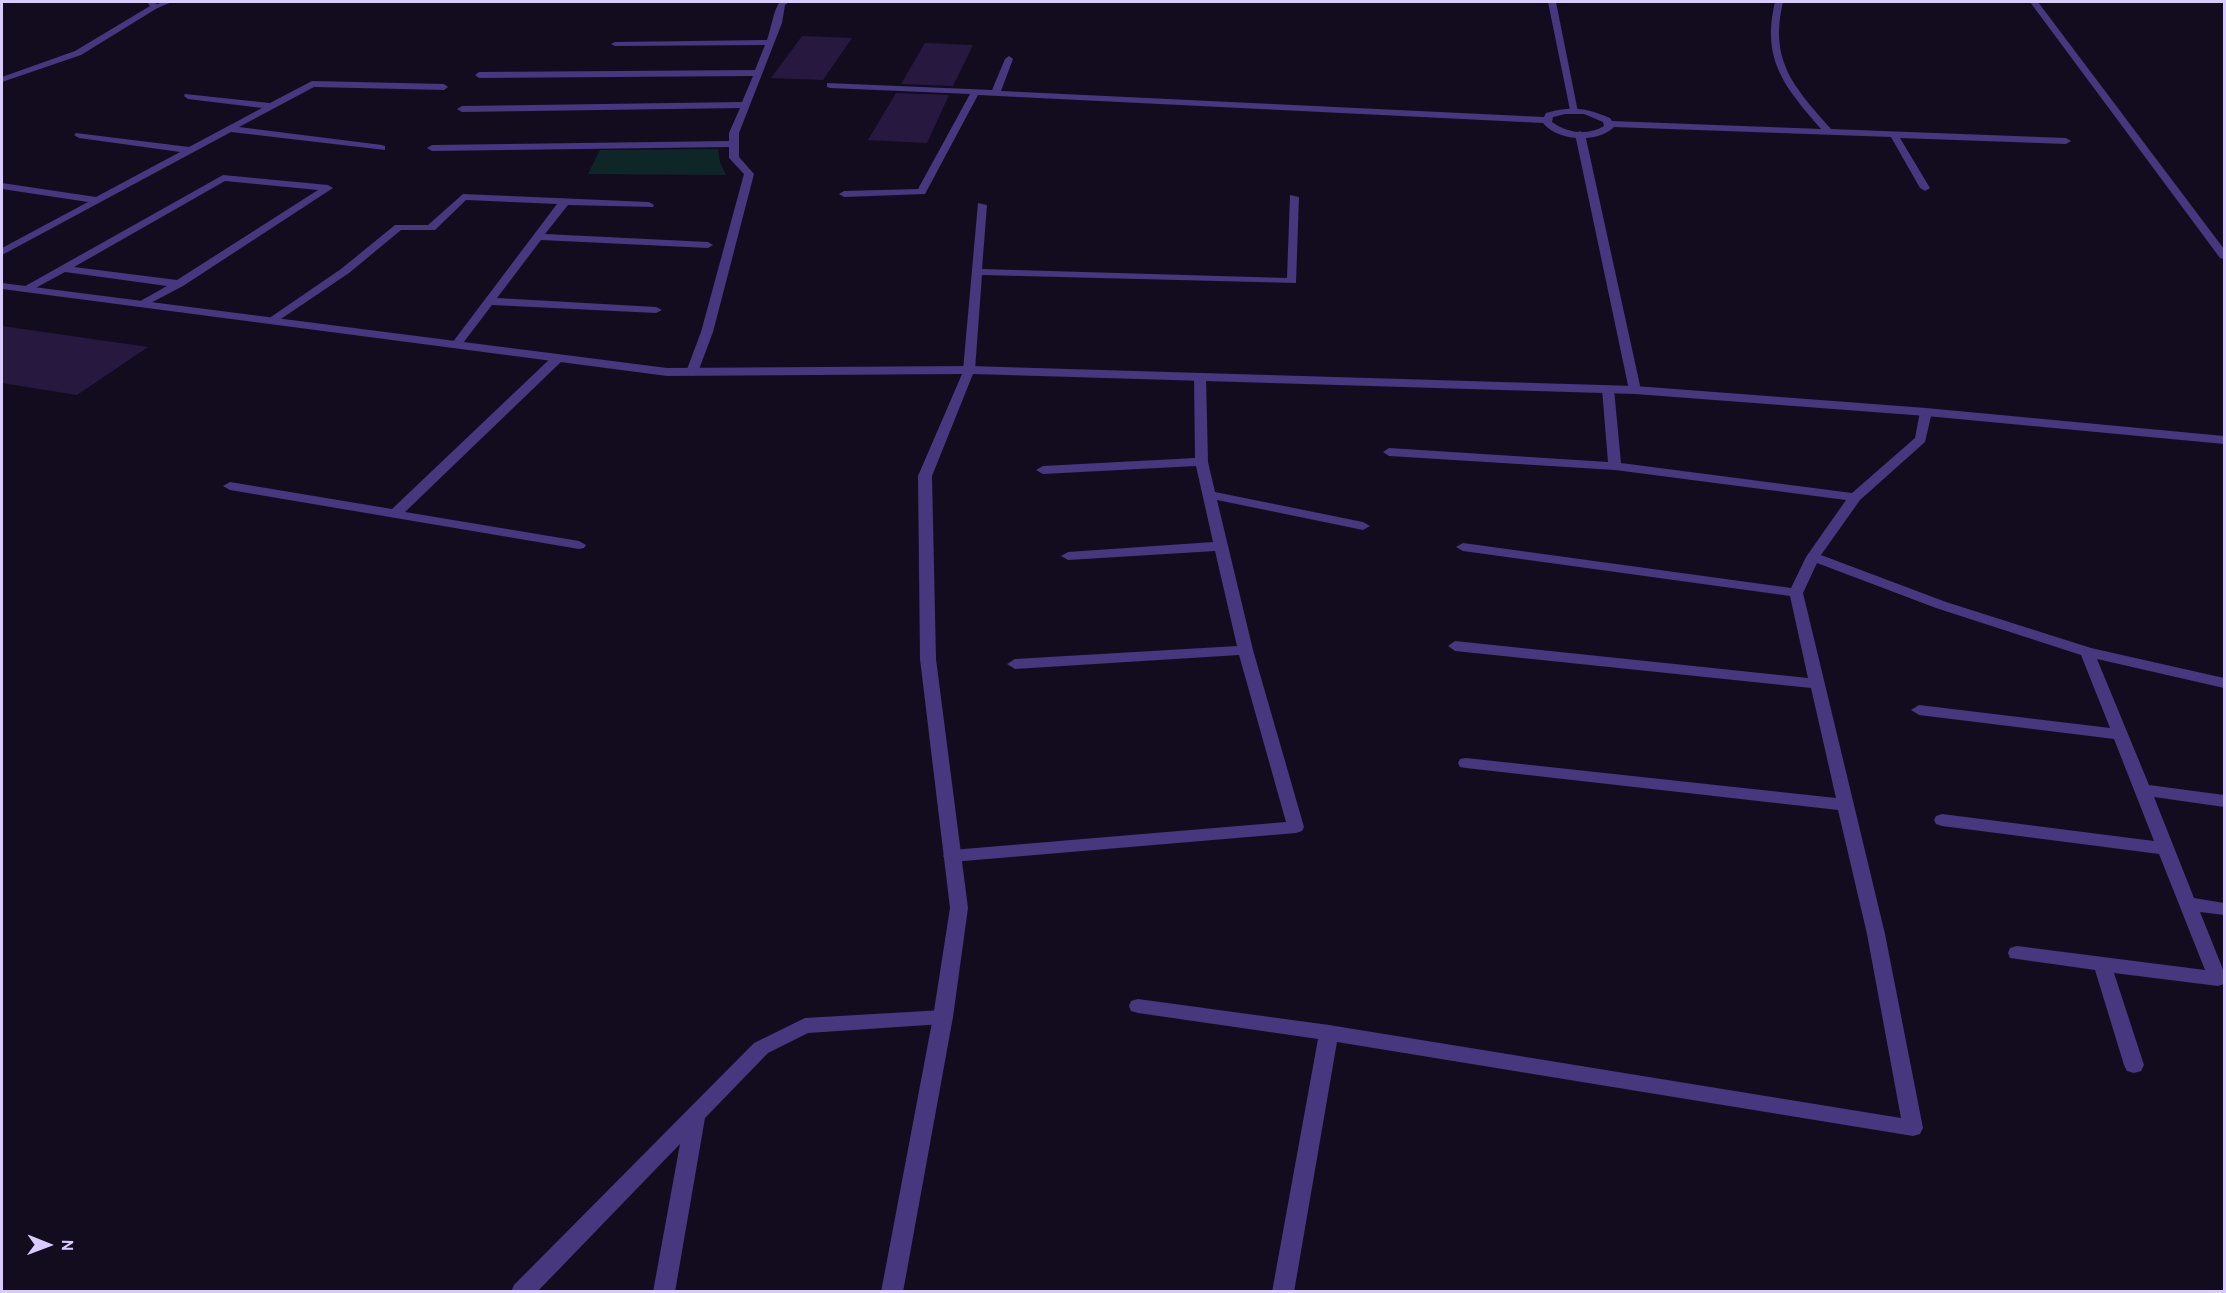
<!DOCTYPE html>
<html>
<head>
<meta charset="utf-8">
<style>
  body { margin:0 }
  #map { position:relative; width:2226px; height:1293px; overflow:hidden; background:#130c1f; font-family:Overpass,sans-serif }
  canvas { display:block }
  .frame { position:absolute; inset:0; border:3px solid #d9cbff; pointer-events:none }
  .north { position:absolute; left:18px; top:1215px; width:60px; height:60px; -webkit-text-stroke:4px #130c1f; paint-order:stroke; rotate:91deg; font-size:16px; font-weight:700; line-height:24px; text-align:center; color:#d9cbff }
  .north::after { content:''; display:block; margin:auto; width:21px; height:27px; background:#d9cbff; clip-path:polygon(50% 0,100% 100%,50% 72%,0 100%) }
</style>
</head>
<body>
<div id="map">
<canvas width="2226" height="1293"></canvas>
<div class="frame"></div>
<div class="north">N</div>
</div>
<script>
const ctx = document.querySelector('canvas').getContext('2d');
ctx.lineJoin = 'round';
function fillPath(path, color) {
  ctx.fillStyle = color;
  ctx.fill(path, 'evenodd');
}
fillPath(new Path2D(`
  M718 149 720 162 726 175 588 174 600 150Z`), '#0f2629');
fillPath(new Path2D(`
  M802 36 852 38 823 80 771 78Z
  M925 43 973 45 953 86 901 84Z
  M896 93 949 95 927 143 868 140Z
  M2 326 148 347 77 395 2 383Z`), '#271840');
fillPath(new Path2D(`
  M1775 2H1783C1769 61 1794 87 1831 129L2066 138 2071 141 2066 144 1900 138 1930 188 1925 191 1920 188 1891 137 1614 127C1597 144 1557 141 1543 123L978 95 925 194 844 197 839 194 844 191 918 189 970 94 830 88 827 87V83L992 90 1005 59 1009 56 1013 59 1001 91 1544 117 1546 113C1573 106 1585 108 1610 118L1612 121 1821 129C1785 87 1761 60 1775 2ZM1565 114H1584L1603 122 1604 126C1588 136 1567 133 1552 122L1553 117Z
  M2030 2H2038L2224 249V259L2220 258Z
  M1290 195 1299 197 1296 283 982 275 975 370 969 374 963 370 978 203 987 205 982 269 1287 278Z`), '#46377f');
fillPath(new Path2D(`
  M162 2H172L155 9 151 7Z
  M780 2H789L785 5 782 23 739 133V157L754 174 713 332 698 372 692 376 686 372 701 332 744 174 729 158V147L432 151 427 148 432 145 729 141V133L740 108 462 112 457 109 462 106 742 102 753 76 479 78 475 75 479 72 755 70 765 45 615 46 611 44 615 42 767 40C771 29 774 8 780 2Z
  M1548 2H1556L1578 112 1570 110Z
  M312 81 444 84 448 87 444 90 314 87 239 127 382 145 385 146V150L231 132 2 255V248L88 202 2 189V183L96 197 180 152 79 138 74 135 76 133 189 147 262 108 188 99 184 96 185 94 270 103Z
  M1580 131 1585 134 1641 390 1635 394 1629 390 1575 134Z
  M223 175 328 185 333 188 183 286 145 306 141 307 135 304 167 286 65 272 30 291 26 292 20 289ZM225 181 318 190 177 280 74 267Z
  M463 194 649 202 654 205 653 207 568 205 545 234 708 242 713 245 708 248 541 240 497 298 656 307 662 310 656 313 492 305 460 347 456 348 450 345 452 343 557 204 466 200 435 230H401L349 273 275 323 271 324 265 321 341 269 395 225H428Z
  M558 354 564 358 562 361 405 512 579 541 586 545 584 548 579 549 230 490 223 486 230 482 392 509 554 355Z
  M1200 373 1206 377 1208 462 1215 492 1363 522 1370 526 1363 530 1217 500 1253 650 1304 827 1302 831 1296 833 952 862 946 860 943 856 946 852 952 850 1286 822 1239 655 1015 669 1007 664 1015 659 1237 646 1215 551 1068 560 1061 556 1068 552 1213 542 1196 466 1043 474 1036 470 1043 466 1195 458 1194 377Z
  M1608 385 1614 389 1621 463 1852 493 1915 438 1920 412 1922 409H1930L1932 412 1925 442 1860 500 1821 555 1946 602 2091 648 2224 678V688L2097 659 2149 785 2224 795V807L2154 797 2194 898 2224 903V915L2200 912 2224 972V984L2218 986 2114 973 2144 1065 2141 1071 2134 1073 2127 1071 2124 1065 2095 970 2010 958 2008 953 2010 948 2017 946 2205 970 2159 854 1942 826 1936 824 1934 820 1936 816 1942 814 2154 841 2114 739 1919 715 1911 710 1919 705 2110 728 2081 655 1936 608 1817 563 1803 593 1885 934 1923 1128 1920 1134 1913 1136 1337 1042 1294 1292H1272L1318 1039 1138 1013 1131 1011 1129 1006 1131 1001 1138 999 1329 1025 1901 1118 1867 934 1838 810 1466 768 1460 767 1458 763 1460 759 1466 758 1836 798 1811 688 1455 651 1448 646 1455 641 1808 678 1790 596 1463 551 1456 547 1463 543 1791 588 1806 557 1846 500 1615 470 1389 456 1383 452 1389 448 1608 462 1602 389Z
  M943 1010 950 1012 953 1017 950 1022 943 1024 808 1033 768 1053 705 1118 675 1292H653L680 1144 537 1292H511L514 1285 754 1043 805 1018Z`), '#46377f');
fillPath(new Path2D(`
  M147 2H155L159 7 81 55 2 82V77L75 51 150 6Z
  M2 283 667 368 969 366 1635 386 1926 408 2224 436V444L1926 416 1635 394 973 374 932 476 936 659 968 908 953 1017 903 1292H881L933 1017 950 908 920 659 918 476 962 374 667 376 2 289Z`), '#46377f');
</script>
</body>
</html>
